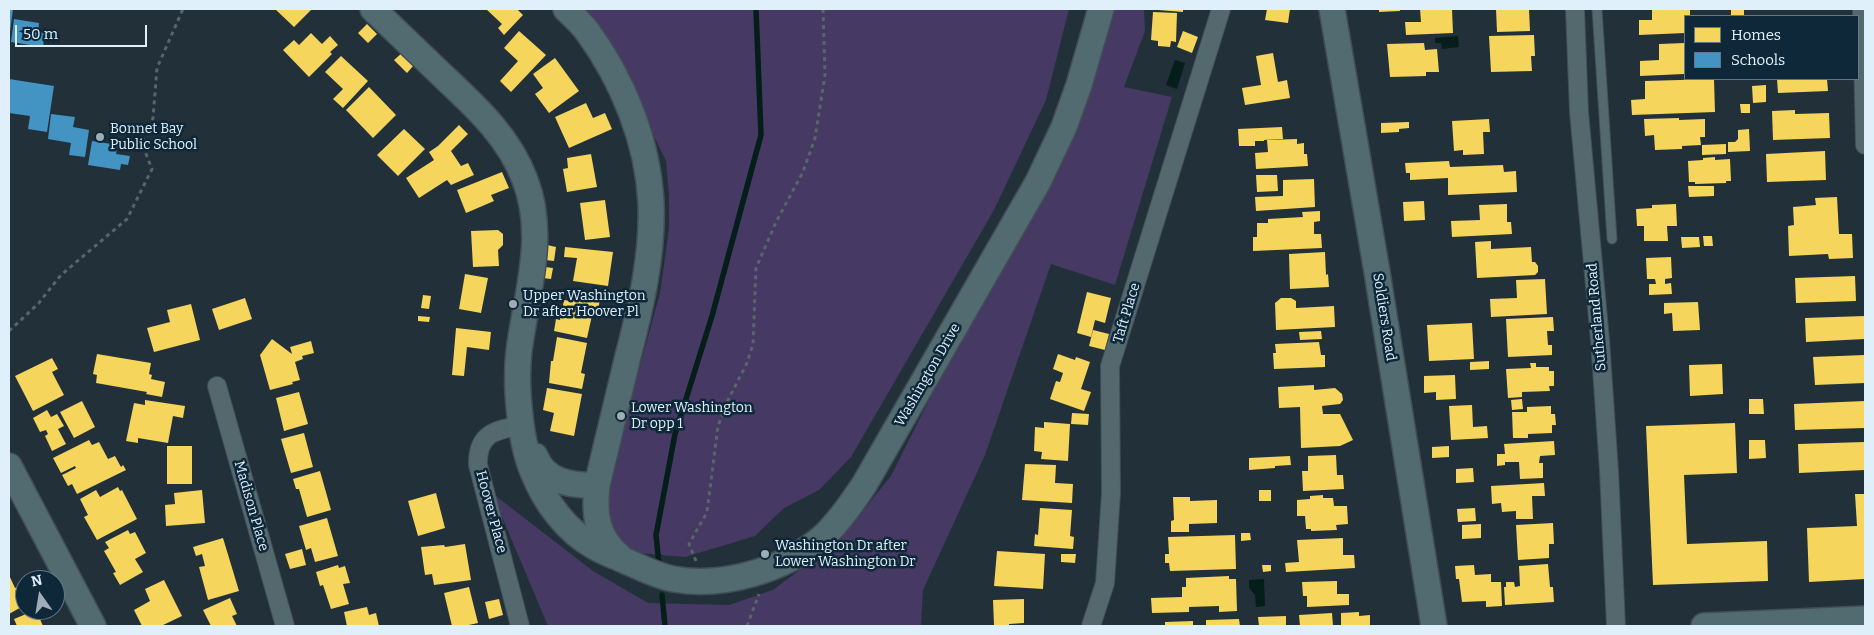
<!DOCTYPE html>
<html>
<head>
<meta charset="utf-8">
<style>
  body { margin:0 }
  #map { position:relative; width:1874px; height:635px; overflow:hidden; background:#223039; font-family:Bitter,serif }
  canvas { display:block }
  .frame { position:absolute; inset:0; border:10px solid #e0f0fb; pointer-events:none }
  .legend { position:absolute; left:1684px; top:15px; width:175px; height:65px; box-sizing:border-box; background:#0e2839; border:1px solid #627887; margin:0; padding:6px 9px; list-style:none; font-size:15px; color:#e0f0fb }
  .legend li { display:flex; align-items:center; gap:10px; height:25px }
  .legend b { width:25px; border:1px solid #627887 }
  .north { position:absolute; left:15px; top:570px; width:50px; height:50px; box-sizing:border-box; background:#0e2839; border:1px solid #627887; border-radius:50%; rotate:347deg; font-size:14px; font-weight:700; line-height:20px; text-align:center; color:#e0f0fb }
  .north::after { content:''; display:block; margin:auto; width:18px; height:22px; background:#9eadb7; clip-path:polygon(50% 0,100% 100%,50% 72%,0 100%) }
  .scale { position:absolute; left:15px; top:25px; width:132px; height:22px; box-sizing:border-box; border:2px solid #e0f0fb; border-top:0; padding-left:6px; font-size:15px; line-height:18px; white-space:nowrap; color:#e0f0fb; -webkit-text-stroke:4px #0e2839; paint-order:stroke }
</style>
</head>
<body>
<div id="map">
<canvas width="1874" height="635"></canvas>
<div class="frame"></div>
<ul class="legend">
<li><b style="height:14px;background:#f6d55c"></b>Homes</li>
<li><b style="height:14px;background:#4393c3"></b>Schools</li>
</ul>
<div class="north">N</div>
<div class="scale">50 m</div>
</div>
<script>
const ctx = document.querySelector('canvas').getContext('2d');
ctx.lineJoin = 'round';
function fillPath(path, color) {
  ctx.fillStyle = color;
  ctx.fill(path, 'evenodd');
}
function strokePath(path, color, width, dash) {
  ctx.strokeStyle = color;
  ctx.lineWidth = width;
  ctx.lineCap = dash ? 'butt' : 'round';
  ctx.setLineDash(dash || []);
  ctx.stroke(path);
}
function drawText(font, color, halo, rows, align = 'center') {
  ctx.font = font + ' Bitter,serif';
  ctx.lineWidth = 5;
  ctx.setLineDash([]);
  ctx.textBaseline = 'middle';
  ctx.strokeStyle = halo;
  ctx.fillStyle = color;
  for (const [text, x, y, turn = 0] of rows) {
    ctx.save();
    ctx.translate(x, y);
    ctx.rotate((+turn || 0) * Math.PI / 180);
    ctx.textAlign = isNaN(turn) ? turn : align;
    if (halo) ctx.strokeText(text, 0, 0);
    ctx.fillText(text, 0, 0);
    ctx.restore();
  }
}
fillPath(new Path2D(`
  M583 9H1069L1046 100 994 210 851 457 819 490 784 508 755 536 685 557 638 553 621 546 608 518 607 486 660 293 669 229V195L666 161 600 26Z
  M1108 9H1144L1145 31 1124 87 1172 97 1115 285 1051 264 985 455 923 590 921 626H548L492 493 593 571 648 603 729 605 773 590 838 541 891 476 954 350Z`), '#463963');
fillPath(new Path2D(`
  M1458 36 1459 47 1442 49 1441 43H1435V38Z
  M1175 60 1185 63 1177 89 1166 85Z
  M1264 579 1265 606 1256 607 1255 595 1249 588V580Z`), '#051e1a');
fillPath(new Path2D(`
  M275 9H312L294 27Z
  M486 9H517L523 15 504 35 498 28 502 24Z
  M1158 9H1183V12L1158 10Z
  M1267 9H1290L1288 23 1265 20Z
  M1379 9H1400V11L1379 12Z
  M1420 9H1452L1453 33 1406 35 1405 22H1421Z
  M1496 9H1529L1530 31 1497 32Z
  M1652 9H1690V16H1685V33L1639 35V20H1652Z
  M1731 9H1744V16H1731Z
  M1153 12 1177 13 1176 42 1171 41 1170 47 1158 46V41L1151 40Z
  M367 24 377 34 368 43 358 33Z
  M519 31 546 55 511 92 500 81 518 61 504 48Z
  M1183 31 1198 37 1192 53 1177 47Z
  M311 33 322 44 330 36 338 45 330 52 332 54 309 77 283 50 294 40 299 45Z
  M1534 35 1535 56H1531L1532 71 1491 72 1489 36Z
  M1424 43 1425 50 1437 49 1439 72H1426V76L1390 77 1387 44Z
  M1685 43 1684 74 1640 76V61L1659 60V44Z
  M402 53 414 65 407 73 394 60Z
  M1273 53 1278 82 1287 80 1290 98 1245 105 1242 88 1261 85 1256 56Z
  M341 56 368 81 343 108 333 99 343 89 325 72Z
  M555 58 579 91 549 113 535 94 543 88 533 74Z
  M1714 79 1715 112 1632 115 1631 100 1645 99V81Z
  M1777 79H1827L1828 91 1778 93Z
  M1766 85V102L1753 103 1752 86Z
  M369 87 396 115 373 138 346 110Z
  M586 103 593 118 605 113 612 129 569 148 555 117Z
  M1740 104H1750V113H1741Z
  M1795 110V114L1829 113 1830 138 1773 140 1772 111Z
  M1679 118V120L1705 119V137H1700L1701 145 1682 146V149L1655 150 1654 135 1645 136 1644 119Z
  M1489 119 1490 132H1483L1484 154 1463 155V150L1454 151 1452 121Z
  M1409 122V128L1399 129V132L1381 133V123Z
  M459 125 468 134 451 151 461 166 468 163 474 175 451 185 447 180 419 198 406 178 434 160 429 152 438 146Z
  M1282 127 1283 139 1264 140V141H1255V146H1239L1238 129Z
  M404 129 425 149 398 176 377 155Z
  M1749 129 1750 151 1728 152V142H1735L1738 139V130Z
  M1297 139V144L1304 143V154H1307L1308 166 1256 169 1255 153 1268 152 1267 140Z
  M1726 144V154L1702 155V145Z
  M1825 151 1826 180 1767 182 1766 154Z
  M591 154 597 187 567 192 563 169 568 168 567 158Z
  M1715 157V160L1730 159 1731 181H1726V183L1695 184V182H1689L1688 161 1703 160V158Z
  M1449 161 1450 167 1503 165 1504 172 1516 171 1517 192 1448 195V178L1410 180V173H1406L1405 163Z
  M502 172 509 188 491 195 494 201 466 213 457 190Z
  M1256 175H1277L1278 191 1257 192Z
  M1314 179 1315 207 1256 211 1255 197 1283 196V180Z
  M1688 186H1714V196L1689 197Z
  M1837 197 1839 234H1852L1853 258 1829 259 1828 254 1789 256 1788 226 1794 225 1793 207 1816 205 1815 198Z
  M605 200 610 237 585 240 580 203Z
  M1424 201 1425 220 1404 221 1403 202Z
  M1507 204V222H1511L1512 234 1452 237 1451 221 1480 220 1479 205Z
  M1676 204 1677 226H1667L1668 241H1644V226H1637L1636 209 1652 208V205Z
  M1320 211V221L1314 222V234H1321L1322 248 1253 251V237H1257V223H1268V219L1303 217 1302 212Z
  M498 230 503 234V245L498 250 499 266 473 267 471 231Z
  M1703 236H1712L1713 246H1704Z
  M1681 237H1699L1700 247 1682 248Z
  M1491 241V249L1531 247 1532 262H1535L1538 266V272L1535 275 1477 278 1475 242Z
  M547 245 556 247 554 261 545 260Z
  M565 247 613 252 608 286 573 281 577 258 564 257Z
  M1325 252 1326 275 1328 274 1329 287 1290 289 1289 254Z
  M1671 257 1672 278 1665 279V284L1671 283 1672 294 1649 295V284H1656L1655 279H1647L1646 258Z
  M545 267 553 268 551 279 543 278Z
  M465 274 488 278 481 313 459 309Z
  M1855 276 1856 301 1796 303 1795 278Z
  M1545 279 1547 314 1491 317 1490 299 1517 298 1516 280Z
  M572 292 600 298 598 312 593 311 587 338 554 331 556 319 560 320 564 300 570 301Z
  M1087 292 1111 298 1105 323 1095 320 1091 337 1077 333Z
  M423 295 431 296 429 309 421 308Z
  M245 298 252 319 219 330 212 309Z
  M1281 298H1291L1296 301V308L1334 306 1335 327 1276 330 1275 303Z
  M1698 302 1700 330 1673 331 1672 313 1664 314V303Z
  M191 304 200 340 154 352 147 328 170 322 167 310Z
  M418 316 430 317 429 322 418 321Z
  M1865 316V339L1806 342 1805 318Z
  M1553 317 1554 331H1547L1548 345H1552V355L1508 357 1506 319Z
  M1472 323 1474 359 1429 361 1427 325Z
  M456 328 491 332 489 350 467 347 464 376 452 375Z
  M1093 330 1109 334 1105 350 1089 346Z
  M1321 331 1322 339 1300 340 1299 332Z
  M557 337 587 343 581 373 585 374 582 389 549 383 551 361H553Z
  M272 339 292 354 290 347 311 341 314 353 302 356 303 359 295 362 300 380 292 382 293 384 270 390 260 355Z
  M1319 342 1321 355H1325V367L1274 369 1273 353H1276L1275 344Z
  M97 354 151 363 149 374 152 375 151 379 165 382 162 397 146 394 147 392 96 383 97 375 93 374Z
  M1058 354 1075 360 1076 357 1090 362 1081 389 1091 392 1084 411 1050 399 1056 381 1060 382 1063 373 1053 369Z
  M1865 355V383L1815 385 1813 357Z
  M52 358 58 369 52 372 64 395 33 411 15 376Z
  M1489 361V369L1470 370V362Z
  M1530 363H1536V367H1549V371H1554V386H1549L1550 391 1522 392V397L1508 398 1506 369 1531 368Z
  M1722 364 1723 394 1690 396 1689 365Z
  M1455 375 1456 399 1436 400V392L1424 393V376Z
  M1314 385V390L1335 388 1342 394 1343 400 1340 404 1322 406 1323 414H1340L1353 440 1340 446 1301 448 1300 407 1279 408 1278 387Z
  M547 388 582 394 574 436 550 431 554 413 543 410Z
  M299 392 308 424 284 431 276 398Z
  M1522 399 1523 409 1512 410 1511 400Z
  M1749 399H1763L1764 414H1749Z
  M145 400 185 406 183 418 173 416 168 443 138 438V443L126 441 134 403 145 405Z
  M82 401 95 427 74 438 60 412Z
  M1865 401V428L1795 430 1794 404Z
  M1472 405 1473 427 1487 426 1488 438 1451 440 1449 406Z
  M1551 406V414H1555L1556 425H1552V433L1528 434V438H1513L1512 412H1527V407Z
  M47 410 51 417 57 414 64 426 58 429 66 444 52 451 45 436 48 434 46 430 40 432 33 418Z
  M1072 413 1089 414 1088 425 1071 424Z
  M1044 422 1070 424 1068 461 1041 459 1042 452 1034 451 1035 427 1044 428Z
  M1735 423 1737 473 1684 475 1687 544 1767 541 1768 581 1653 585 1646 426Z
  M304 433 313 467 291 473 281 439Z
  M89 440 92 445 99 442 108 459 115 456 121 467 123 465 126 470 77 494 72 484 68 486 62 475 76 468 75 466 61 473 53 458Z
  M1749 440H1765L1766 458 1749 459Z
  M1554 441 1555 455 1540 456 1539 463H1543V478L1520 479 1519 462H1505V465L1497 466V454H1505L1504 444Z
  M1865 442V470L1799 473 1798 444Z
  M167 446H192V484H167Z
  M1449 446V457L1432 458V447Z
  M1336 455 1337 475H1343L1344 489 1303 491 1302 471H1308V456Z
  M1290 456 1291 465 1275 466V468L1249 470V458Z
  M1025 464 1056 465 1055 483 1073 484 1072 503 1022 500Z
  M1473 468 1474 482 1456 483V469Z
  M320 471 331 510 307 517 299 489H296L293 479Z
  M1544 483 1545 496H1532L1533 519H1516V511L1502 512 1501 503 1492 504 1491 486Z
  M118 487 120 491 122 490 137 519 97 540 84 517 88 515 80 499 96 490 100 497Z
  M202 490 205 523 166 526 165 505 175 504 174 493Z
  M1259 490H1271V501H1259Z
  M436 493 445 528 418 536 408 501Z
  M1855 494H1865V579L1809 582 1807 528 1857 526Z
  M1323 495V498H1333L1334 506H1347L1348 524 1336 525 1337 530 1311 531V529H1306L1305 516H1297V500L1310 499V496Z
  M1173 497H1190V501L1217 500V523L1189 524V532H1171V521L1174 520Z
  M1040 508 1072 510 1070 536 1074 537 1073 549 1034 546 1035 534 1038 535Z
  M1475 508 1476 521 1458 522 1457 509Z
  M327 518 338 556 315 562 311 548 306 550 299 526Z
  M1553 523 1554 544H1549V558L1518 560 1516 525Z
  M1481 524V538L1462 539V525Z
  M128 530 130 534 135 532 146 553 135 559 143 572 120 585 113 573 116 572 104 551 109 548 105 542Z
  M1241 533H1250L1251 540 1241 541Z
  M1235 535 1236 569 1170 571 1169 563H1165V554H1169L1168 537Z
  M223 538 239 591 208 600 199 567 205 566 202 554 196 556 193 547Z
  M1343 538V555H1354L1355 568 1286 572 1285 563 1299 562 1297 540Z
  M465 544 471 580 434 585 432 574 425 575 421 547 444 545 445 547Z
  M302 549 306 565 290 569 285 554Z
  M997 551 1045 554 1043 589 994 586Z
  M1061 554H1076L1075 563 1061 562Z
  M1548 564 1550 587H1553L1554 602 1505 605 1504 587H1506V582H1514L1515 587 1520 586 1519 566Z
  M338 565 339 568 345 566 350 583 343 584 349 604 331 609 323 585 320 586 316 572Z
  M1262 565H1271V571L1263 572Z
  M1474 565 1475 575 1491 574V582H1501L1502 606 1486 607V601L1462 602 1459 579H1456L1455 566Z
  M9 575 15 588 21 585 25 592V605L9 614Z
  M1229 576V579H1236L1237 611 1219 612V606L1189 607V612L1152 613 1151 598 1182 597V587H1186V578Z
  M164 580 182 616 161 626H142L134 610 150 601 145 589Z
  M1337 581V594H1349V605L1307 607V596H1303L1302 582Z
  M469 587 478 623 464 626H452L444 593Z
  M230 598 237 614 232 616 237 626H211L203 610Z
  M499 599 503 615 489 619 485 602Z
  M1024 599V623L1009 624V626L994 625 993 600Z
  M367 607 369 615 376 613 379 626H347L344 612Z
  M36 610 43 626H17L14 619Z
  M1359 612V616L1370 615V626H1341V613Z
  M1332 613 1333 626H1300L1299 615Z
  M1286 616V626H1259L1258 617Z
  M1239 619 1240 626H1206V620Z
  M1193 621V626H1165V622Z`), '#f6d55c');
fillPath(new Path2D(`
  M9 9H13L10 32H9Z
  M14 19 39 23 38 32 46 33 43 47 11 42Z
  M9 79 54 86 47 132 28 129 30 116 9 113Z
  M51 114 75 117 73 127 89 130 85 157 69 155 71 143 48 139Z
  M92 141 118 145 116 154 130 156 128 165 121 164 120 170 88 165Z`), '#4393c3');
strokePath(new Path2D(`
  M659 564 656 535 675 434 712 316 761 135 756 9
  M662 595 665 626`), '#051e1a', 5.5);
const lane = new Path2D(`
  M1597 9 1612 239`);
const street = new Path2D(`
  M1575 9 1579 112 1600 340 1609 471 1616 626
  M1862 9 1865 145
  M217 386 285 626
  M520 626 478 465C477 433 496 430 522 425
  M1091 626 1105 583 1111 493 1110 366 1221 9`);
const secondary = new Path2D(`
  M373 9C397 32 420 54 444 77 477 108 509 137 525 180 547 236 526 295 519 351 515 384 520 442 533 472 545 502 566 531 595 547 603 552 612 555 621 559 638 566 654 575 673 579 724 588 784 570 823 537 839 522 852 503 864 485L1038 182 1064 127 1079 85 1101 9
  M566 9C573 16 581 23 587 31 623 80 648 142 651 203 653 255 641 306 628 356 618 399 607 442 597 485 594 514 596 536 619 556
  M1332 9 1377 272 1434 626
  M535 456C545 482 571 486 597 485
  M9 466 93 626
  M1704 626 1865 619`);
strokePath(lane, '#424e56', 11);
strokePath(street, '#424e56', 20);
strokePath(secondary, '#424e56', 28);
strokePath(new Path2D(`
  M9 331 38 304 61 275 127 219 152 169 142 144 153 118 157 68 183 9
  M696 561 689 544 707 512 718 426 726 404 747 363 753 344 756 268 776 222 803 172 815 138 825 75 823 9
  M747 626 759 594`), '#57666b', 3, [4, 4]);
strokePath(lane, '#54696d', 9);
strokePath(street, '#54696d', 18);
strokePath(secondary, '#526b70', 25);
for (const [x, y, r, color] of [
  [100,137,5,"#9eadb7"],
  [513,304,5,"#9eadb7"],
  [621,416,5,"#9eadb7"],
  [765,554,5,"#9eadb7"]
]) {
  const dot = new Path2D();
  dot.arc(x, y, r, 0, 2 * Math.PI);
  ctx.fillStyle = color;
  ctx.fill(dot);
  strokePath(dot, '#0e2839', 2);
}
drawText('14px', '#e0f0fb', '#0e2839', [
  ["Bonnet Bay",110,129],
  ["Public School",110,145],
  ["Upper Washington",523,296],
  ["Dr after Hoover Pl",523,312],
  ["Lower Washington",631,408],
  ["Dr opp 1",631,424],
  ["Washington Dr after",775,546],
  ["Lower Washington Dr",775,562]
], 'left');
drawText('14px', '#e0f0fb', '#0e2839', [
  ["Taft Place",1127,313,-73],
  ["Soldiers Road",1384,317,81],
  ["Sutherland Road",1597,317,-95],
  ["Washington Drive",928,375,-60],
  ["Madison Place",251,506,74],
  ["Hoover Place",491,512,75]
]);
</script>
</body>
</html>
